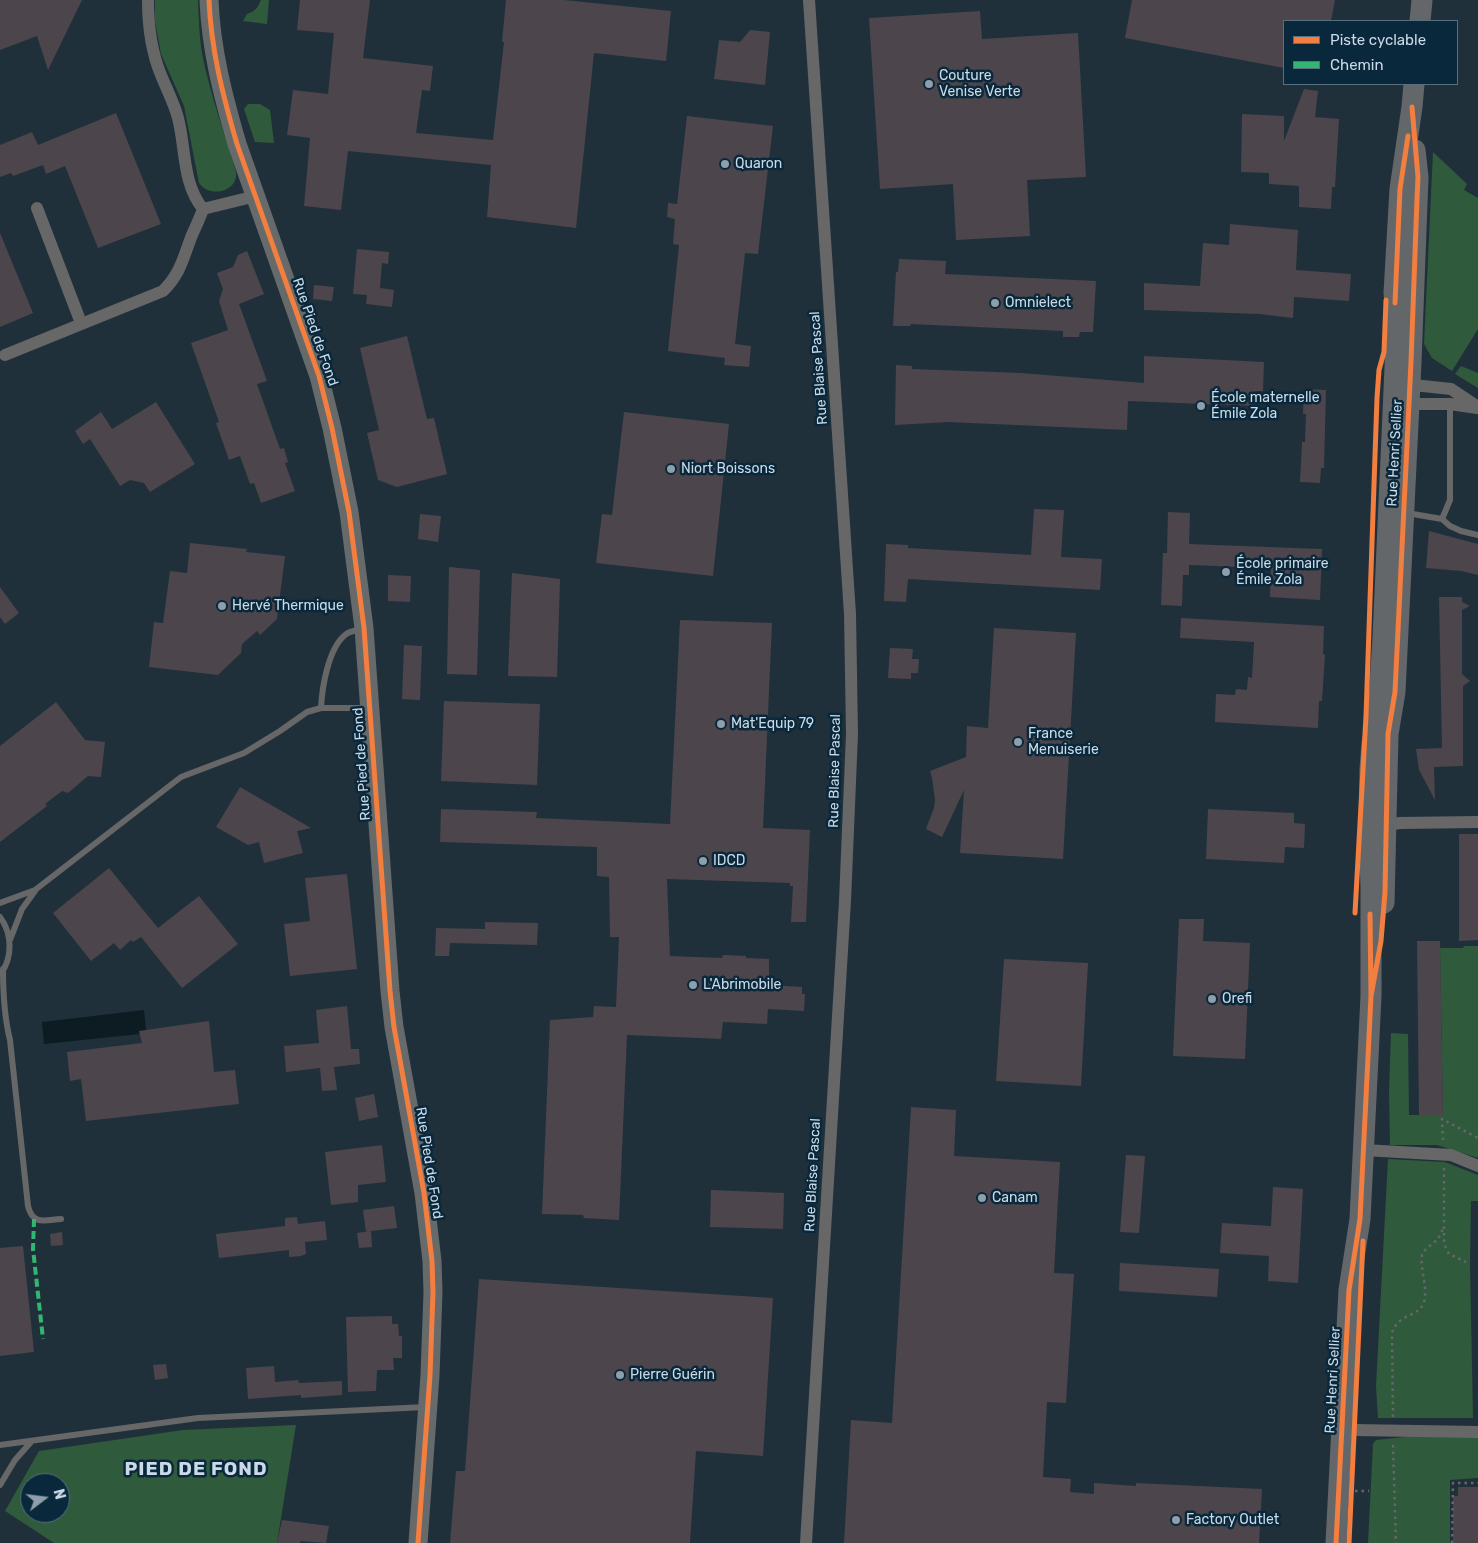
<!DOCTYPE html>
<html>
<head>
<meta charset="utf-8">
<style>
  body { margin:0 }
  #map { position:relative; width:1478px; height:1543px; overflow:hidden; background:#20303a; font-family:Rubik,sans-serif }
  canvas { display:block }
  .legend { position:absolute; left:1283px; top:20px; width:175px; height:65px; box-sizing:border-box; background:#0a283b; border:1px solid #576f80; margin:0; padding:6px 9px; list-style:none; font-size:15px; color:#cadae7 }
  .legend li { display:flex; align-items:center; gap:10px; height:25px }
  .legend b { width:25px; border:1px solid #576f80 }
  .north { position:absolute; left:20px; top:1473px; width:50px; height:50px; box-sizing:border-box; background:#0a283b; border:1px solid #576f80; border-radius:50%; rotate:75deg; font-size:14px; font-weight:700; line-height:20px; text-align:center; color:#cadae7 }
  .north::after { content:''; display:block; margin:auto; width:18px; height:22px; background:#8e9eaa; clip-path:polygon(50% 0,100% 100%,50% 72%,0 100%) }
</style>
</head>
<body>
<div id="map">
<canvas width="1478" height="1543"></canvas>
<ul class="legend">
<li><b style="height:6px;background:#f27e40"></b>Piste cyclable</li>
<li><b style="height:6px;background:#33b770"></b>Chemin</li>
</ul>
<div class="north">N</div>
</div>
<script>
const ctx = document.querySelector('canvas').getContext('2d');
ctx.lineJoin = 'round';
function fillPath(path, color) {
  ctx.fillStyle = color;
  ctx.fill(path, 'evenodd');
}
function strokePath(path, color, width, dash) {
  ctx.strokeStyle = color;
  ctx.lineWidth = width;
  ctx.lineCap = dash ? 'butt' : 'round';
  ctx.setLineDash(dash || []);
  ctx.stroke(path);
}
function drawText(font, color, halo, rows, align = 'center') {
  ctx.font = font + ' Rubik,sans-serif';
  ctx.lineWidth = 5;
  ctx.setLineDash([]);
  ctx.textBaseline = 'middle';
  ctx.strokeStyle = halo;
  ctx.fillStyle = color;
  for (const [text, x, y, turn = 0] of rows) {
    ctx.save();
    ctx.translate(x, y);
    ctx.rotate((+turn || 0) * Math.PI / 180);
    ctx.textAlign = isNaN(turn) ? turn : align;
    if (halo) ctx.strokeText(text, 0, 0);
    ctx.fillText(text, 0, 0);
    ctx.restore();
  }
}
fillPath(new Path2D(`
  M155 0H198C199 19 199 38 203 58 211 97 225 134 236 172 239 191 210 199 199 183L184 106 161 54 155 21Z
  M261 0H269L267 24 243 21 247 14C256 11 257 8 261 0Z
  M248 104H260L270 110 274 143 255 142 244 109Z
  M1433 152 1467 184 1464 190 1478 198V329L1452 371 1432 358 1424 344Z
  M1461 366 1478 373V388L1455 374Z
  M1464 946H1478V1158L1437 1145H1390L1389 1091 1391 1033 1408 1034 1409 1115H1443L1440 948H1463Z
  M1388 1159 1445 1162 1478 1175V1201H1471L1470 1264 1473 1418H1378L1376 1386Z
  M296 1425 277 1543H54L5 1511 39 1451 183 1430ZM30 1483H60V1513H30Z
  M1413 1436 1478 1437V1478L1450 1480V1543H1368L1373 1444 1376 1440Z`), '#2f5a3c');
fillPath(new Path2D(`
  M144 1010 146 1030 140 1031V1034L44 1044 42 1022Z`), '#0c1c22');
fillPath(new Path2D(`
  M0 0H82L48 70 37 36 0 50Z
  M300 0H370L363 58 433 66 430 91 422 90 416 133 493 140 504 42H502L506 0H564L671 11 666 61 594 53 576 228 487 217 491 165 348 151 341 210 304 206 310 138 287 135 293 90 328 94 334 33 297 30Z
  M1132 0H1335L1331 21H1284V68L1125 38Z
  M980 11 982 39 1078 33 1086 177 1027 180 1030 236 956 240 953 184 880 189 869 18Z
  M750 30 770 32 765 85 714 79 719 40 740 42Z
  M1304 89 1318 91 1315 117 1339 119 1335 187H1332L1331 209 1299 207V186L1269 184V173L1241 172 1242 114 1284 116V141Z
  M116 113 161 224 98 248 65 166 46 174 43 165 13 176 11 173 0 177V145L32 132 38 145Z
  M687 116 773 126 758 254 745 253 735 344 751 346 749 367 724 365 725 358 668 351 679 245 673 244 675 219 667 217 668 203 677 204Z
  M1230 224 1298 230 1296 270 1351 274 1349 301 1294 297 1293 318 1259 314 1144 310V283L1200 286 1203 243 1229 245Z
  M0 233 33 313 0 327Z
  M357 249 389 252 388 264 382 263 380 288 394 290 392 307 366 304 367 295 353 294Z
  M247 251 264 294 239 304 267 381 257 384 280 449 284 448 288 462 285 463 295 491 261 503 254 483 250 484 240 456 229 460 216 423 219 422 191 343 228 330 219 301 223 289 217 273 233 267 238 255Z
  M899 259 946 261 945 274 1096 281 1093 332H1080L1079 337H1063V331L911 324 910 326H893L896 272H898Z
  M314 285 334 287 332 301 313 299Z
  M407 336 427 419 434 418 447 474 397 487 378 480 367 433 379 430 360 348Z
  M1144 356 1264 362 1263 391H1255L1254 406 1128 401 1127 430 949 422 895 425 896 365 912 366V369L1021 373 1144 383Z
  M1304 389 1326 390 1324 468H1321L1320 483 1300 482 1302 442H1305L1306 414H1303Z
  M156 402 195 464 150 492 144 483 130 480 120 486 90 439 83 444 75 431 101 412 112 429Z
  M624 412 729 424 713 576 596 563 602 514 612 515Z
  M1034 509 1064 510 1061 557 1102 559 1100 590 908 579 906 602 884 601 886 544 908 545V548L1031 555Z
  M1168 512 1190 513 1189 544 1322 549 1320 600 1270 597 1271 568 1189 565V575H1183L1182 606 1161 605 1163 553H1167Z
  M420 514 441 516 438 542 418 539Z
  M1429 531 1478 544V575L1461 571 1426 568Z
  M190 543 247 549 246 552 285 556 277 619 260 635 257 631 242 644 241 653 218 675 149 667 154 622 163 623 170 571 187 573Z
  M449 567 480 570 477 675 447 674Z
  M512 573 560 579 557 677 508 676Z
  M388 575 411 576 410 602 388 601Z
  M0 587 19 613 5 624 0 617Z
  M1439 597H1462V602L1470 606 1462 610V674L1470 681 1463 686V766L1434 767 1435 800 1419 770 1416 749 1442 748Z
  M1181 618 1324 626 1323 654 1325 655 1322 701H1319L1318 728 1215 722 1216 694 1235 695 1236 689 1247 690 1248 677 1252 678 1254 642 1180 638Z
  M680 620 772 623 763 828 810 830 806 922H791L793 886H790V883L667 879 670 956 722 958 723 955 746 956V958L769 959V985L802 987V994H805L804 1011 768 1009 767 1024 723 1022 721 1039 627 1035 619 1220 584 1218 583 1215 542 1214 550 1020 593 1017 594 1006 616 1007 619 937H610L609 877 597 876V847L440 842 441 809 537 812 536 818 670 824Z
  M994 628 1076 633 1063 859 960 853 964 790 942 837 926 829 934 808 935 800 932 778 930 771 966 757 967 726 988 728Z
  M404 645 422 646 420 700 402 699Z
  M890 648 913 649 912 659H919L918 673H911V679L888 678Z
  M444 701 540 704 537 785 441 781Z
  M56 702 85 740 105 742 101 777 88 776 68 793 62 791 45 804 47 806 0 842V746Z
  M240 787 311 828 297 831 303 853 264 863 259 842 248 845 216 827Z
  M1208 809 1294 813V823L1305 824 1304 848 1285 847 1284 863 1206 859Z
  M1459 834H1478V940L1459 941Z
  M109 868 158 928 199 896 238 944 182 988 141 937 133 942 131 940 120 950 114 943 91 961 53 913Z
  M347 874 357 969 290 976 284 924 310 921 305 878Z
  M1179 919H1204L1203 941 1250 943 1245 1059 1173 1056Z
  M485 922 538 923 537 945 450 943 449 956H435L436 928 485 929Z
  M1417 941H1440L1443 1115H1419Z
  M1004 959 1088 963 1081 1086 996 1081Z
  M347 1006 351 1049H359L360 1064 334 1067 337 1090 322 1091 320 1068 286 1072 284 1046 319 1043 316 1010Z
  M209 1021 214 1072 235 1070 239 1104 86 1121 81 1079 70 1081 67 1052 142 1043 139 1031Z
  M374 1094 378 1117 359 1121 355 1098Z
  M911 1107 956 1110 954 1156 1060 1162 1054 1273 1074 1274 1066 1403 1047 1402 1043 1477 1071 1479 1070 1492 1094 1494V1483L1136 1486V1483L1262 1489 1259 1543H844L851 1420 892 1423Z
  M382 1145 386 1182 358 1185V1202L331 1205 325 1152Z
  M1126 1155 1145 1156 1139 1233 1120 1232Z
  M1273 1187 1303 1189 1298 1283 1268 1281 1269 1256 1220 1253 1222 1223 1271 1226Z
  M711 1190 784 1193 783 1229 710 1227Z
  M394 1206 397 1228 371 1231 372 1247 359 1248 357 1233 370 1231 366 1232 363 1210Z
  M297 1217 298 1224 325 1221 327 1240 305 1242 306 1254 301 1256 289 1257V1250L219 1258 216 1234 285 1226V1218Z
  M62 1232 63 1245 51 1246 50 1234Z
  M23 1246 34 1352 0 1356V1248Z
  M1120 1263 1219 1269 1217 1297 1119 1291Z
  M479 1279 773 1298 763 1456 696 1451 690 1543H450L456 1471H465Z
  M392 1316V1324H398L399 1336H402V1358H393L394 1370H377L376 1391 348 1392 346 1317Z
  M166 1364 168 1378 155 1380 153 1365Z
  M274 1366 275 1382 298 1380 299 1383 342 1381V1395L301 1398V1395L248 1399 246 1368Z
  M1458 1487H1478V1543H1453V1496H1458Z
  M282 1520 329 1526 326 1543 300 1541V1543H277Z`), '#4c454b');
strokePath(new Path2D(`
  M1443 1140 1442 1119 1478 1138
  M1444 1168V1244L1449 1254 1466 1262
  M1393 1417 1392 1333C1398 1313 1420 1317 1424 1302 1428 1287 1420 1270 1422 1255L1425 1250 1438 1239 1444 1227
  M1393 1445 1396 1543
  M1355 1491H1369
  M1452 1543 1453 1483H1478`), '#64686b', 2.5, [2.5, 4]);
strokePath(new Path2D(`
  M1407 513 1442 519 1450 526 1461 531 1478 535
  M1442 519 1450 500V404
  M321 708C322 688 328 649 345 635 349 631 357 630 363 629
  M0 903 35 890 181 777 244 753 280 731 307 712 321 708H368
  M0 917C12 933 13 957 1 973
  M10 940 22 909 35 891
  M3 969C3 994 4 1016 10 1040L28 1206C33 1226 45 1220 61 1219
  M0 1445 198 1418 426 1407
  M0 1485 15 1460 31 1442`), '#676768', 6);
strokePath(new Path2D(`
  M148 0C148 26 151 51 161 75 167 90 174 103 178 118 186 149 182 183 203 209
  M37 208 81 323
  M5 355 163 291C181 273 183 258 192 235 196 226 200 218 203 209L256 196
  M1404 384 1451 389 1478 407
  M1403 404H1450L1477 408
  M1386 825 1400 823 1478 822
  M1364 1150 1451 1155 1478 1166
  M1355 1430 1478 1432
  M806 1543 845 901 852 734 850 614 809 0`), '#676768', 12);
strokePath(new Path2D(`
  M209 0C211 50 223 96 237 144L319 376 332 428 349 512 364 628 390 991 394 1027 424 1193 432 1261 433 1292 430 1375 418 1543`), '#676a6b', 19);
strokePath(new Path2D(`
  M1420 21 1422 0
  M1384 903 1388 734 1395 692 1411 362 1418 177 1415 150
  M1336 1543 1349 1290 1360 1219 1371 996V888L1369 823 1370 769 1372 743 1378 715 1383 638 1397 323 1394 293 1400 189 1412 107 1414 84`), '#64676a', 21);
strokePath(new Path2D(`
  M34 1219 33 1249 43 1339`), '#33b770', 4, [8, 4]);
strokePath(new Path2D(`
  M209 0C211 50 223 96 237 144L319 376 332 428 349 512 364 628 390 991 394 1027 424 1193 432 1261 433 1292 430 1375 418 1543
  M1395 303 1400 189 1408 136
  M1355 913 1366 716 1377 398 1379 370 1384 352 1386 300
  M1371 996 1381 941 1385 892 1388 734 1395 692 1411 362 1417 199 1418 177 1412 107
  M1336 1543 1349 1290 1360 1219 1371 996 1370 914
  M1349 1543 1363 1241`), '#f27e40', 5);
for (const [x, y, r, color] of [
  [929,84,5,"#8e9eaa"],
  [725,164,5,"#8e9eaa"],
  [995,303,5,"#8e9eaa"],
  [1201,406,5,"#8e9eaa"],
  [671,469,5,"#8e9eaa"],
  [1226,572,5,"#8e9eaa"],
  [222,606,5,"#8e9eaa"],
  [721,724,5,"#8e9eaa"],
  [1018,742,5,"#8e9eaa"],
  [703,861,5,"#8e9eaa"],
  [693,985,5,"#8e9eaa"],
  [1212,999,5,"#8e9eaa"],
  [982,1198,5,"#8e9eaa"],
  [620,1375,5,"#8e9eaa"],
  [1176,1520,5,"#8e9eaa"]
]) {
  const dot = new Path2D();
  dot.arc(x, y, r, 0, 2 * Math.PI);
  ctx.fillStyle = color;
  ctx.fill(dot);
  strokePath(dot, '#0a283b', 2);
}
drawText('14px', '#cadae7', '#0a283b', [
  ["Couture",939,76],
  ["Venise Verte",939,92],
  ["Quaron",735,164],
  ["Omnielect",1005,303],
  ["École maternelle",1211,398],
  ["Émile Zola",1211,414],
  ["Niort Boissons",681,469],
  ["École primaire",1236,564],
  ["Émile Zola",1236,580],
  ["Hervé Thermique",232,606],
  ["Mat'Equip 79",731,724],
  ["France",1028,734],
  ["Menuiserie",1028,750],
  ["IDCD",713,861],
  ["L'Abrimobile",703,985],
  ["Orefi",1222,999],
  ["Canam",992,1198],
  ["Pierre Guérin",630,1375],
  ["Factory Outlet",1186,1520]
], 'left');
drawText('14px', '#cadae7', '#0a283b', [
  ["Rue Pied de Fond",315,332,71],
  ["Rue Blaise Pascal",819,368,-94],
  ["Rue Henri Sellier",1395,453,-87],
  ["Rue Pied de Fond",362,764,-94],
  ["Rue Blaise Pascal",835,771,-89],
  ["Rue Pied de Fond",429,1163,81],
  ["Rue Blaise Pascal",813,1175,-87],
  ["Rue Henri Sellier",1333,1380,-87]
]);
ctx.letterSpacing = '1px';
drawText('bold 19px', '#cadae7', '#0a283b', [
  ["PIED DE FOND",196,1470]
]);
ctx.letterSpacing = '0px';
</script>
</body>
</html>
